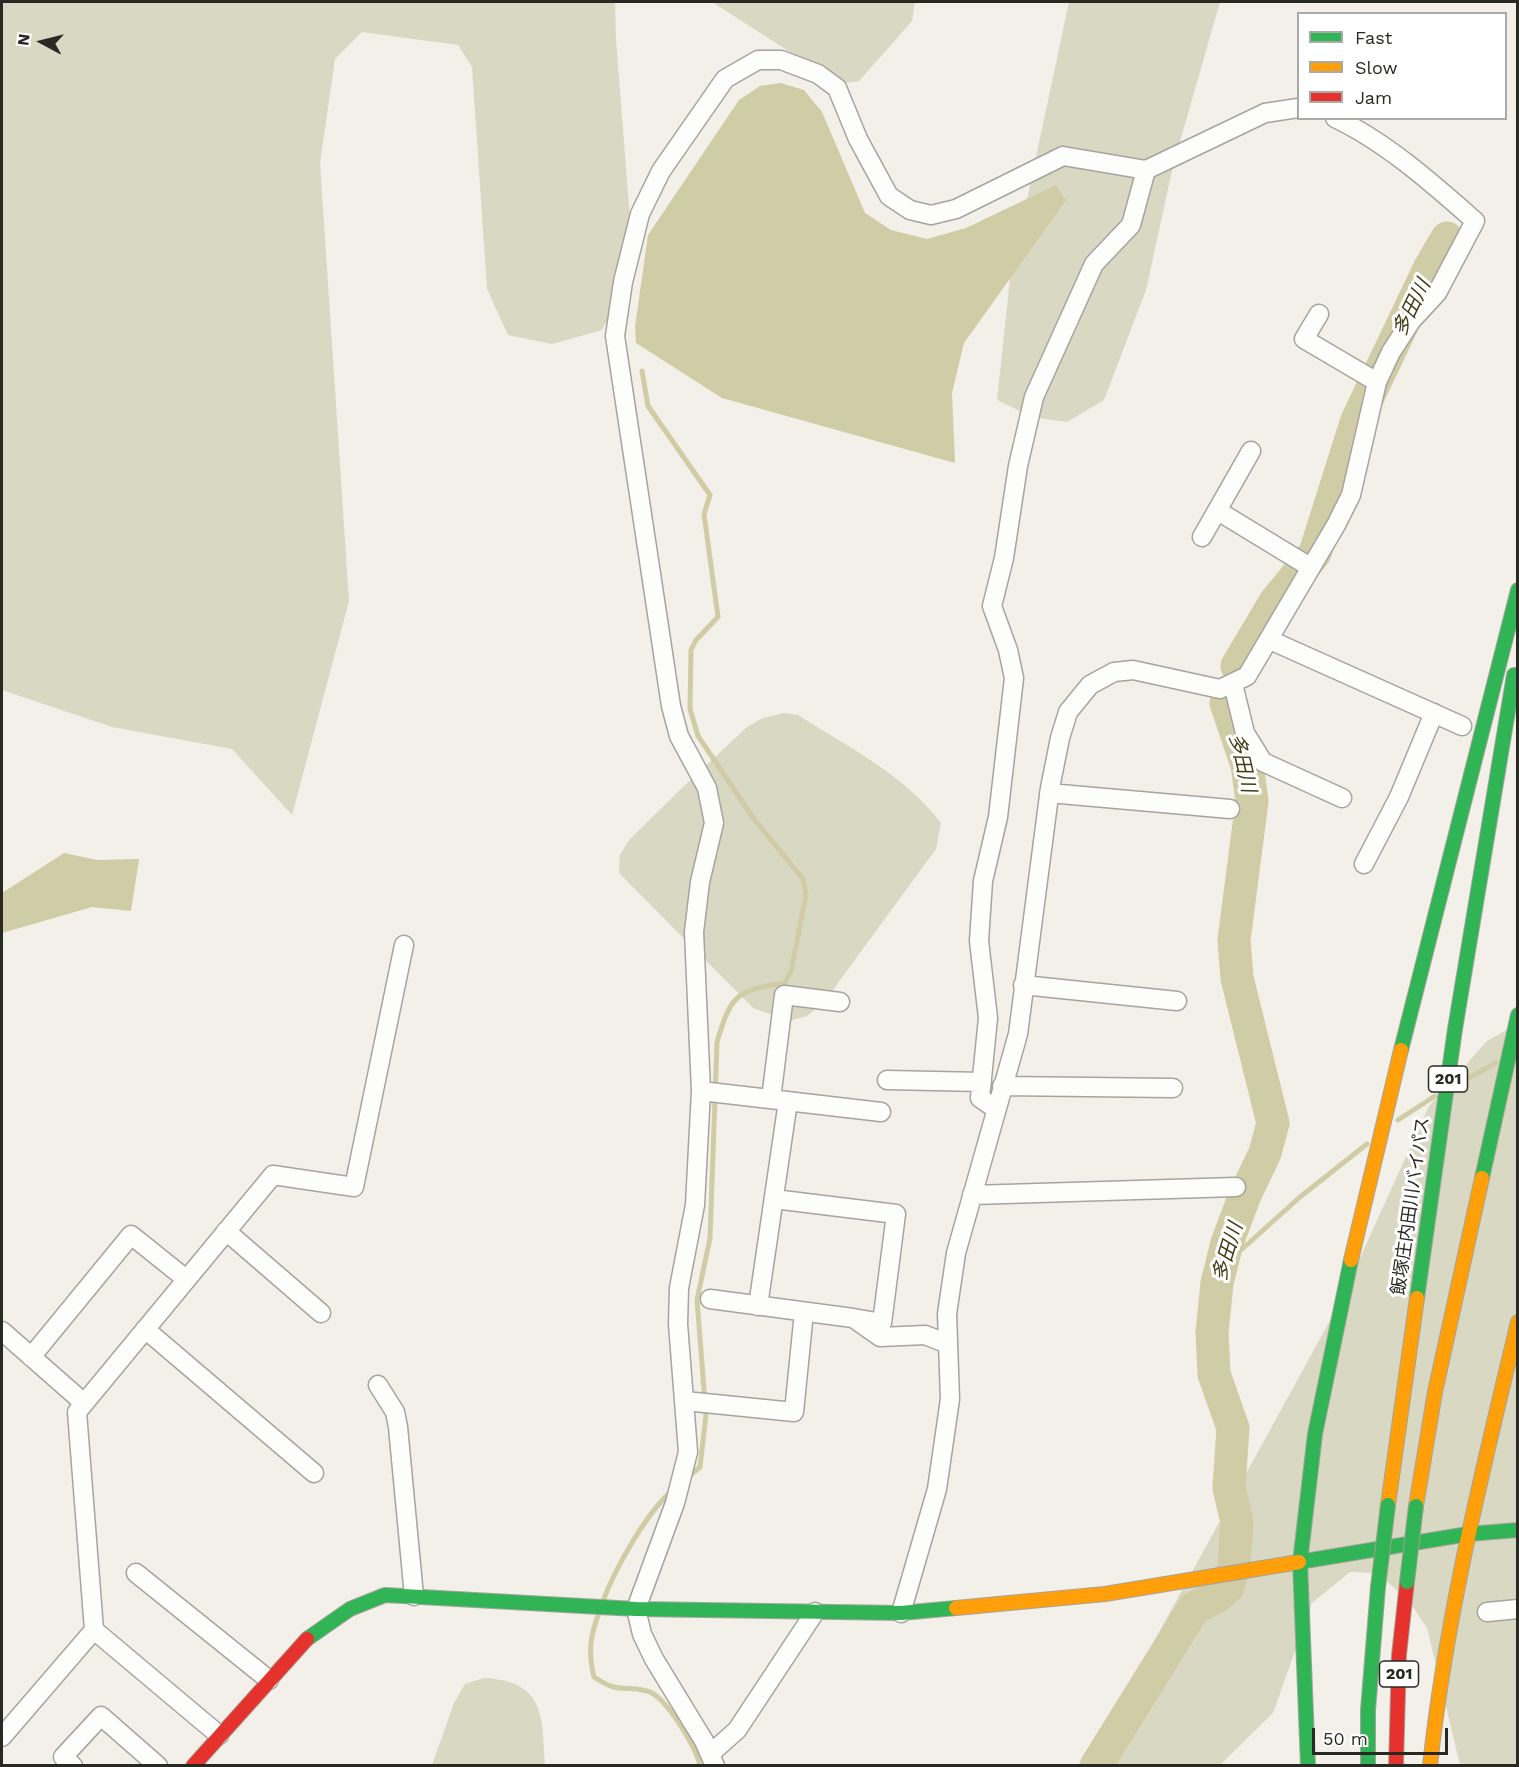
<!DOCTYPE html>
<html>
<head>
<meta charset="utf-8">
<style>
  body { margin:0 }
  #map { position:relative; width:1519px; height:1767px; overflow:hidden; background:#f2f0e8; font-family:"Work Sans",sans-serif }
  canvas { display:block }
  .frame { position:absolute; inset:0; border:3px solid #292924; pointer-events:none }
  .legend { position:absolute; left:1297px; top:12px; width:210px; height:108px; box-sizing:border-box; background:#fff; border:2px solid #a9a9a7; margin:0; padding:8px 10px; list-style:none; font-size:18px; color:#292924 }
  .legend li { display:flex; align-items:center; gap:12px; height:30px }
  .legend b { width:30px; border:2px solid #a9a9a7 }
  .north { position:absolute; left:12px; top:12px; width:60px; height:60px; -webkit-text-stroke:4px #fff; paint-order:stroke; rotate:277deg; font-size:16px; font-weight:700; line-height:24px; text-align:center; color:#292924 }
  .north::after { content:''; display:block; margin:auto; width:21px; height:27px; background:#292924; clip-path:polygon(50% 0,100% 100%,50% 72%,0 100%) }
  .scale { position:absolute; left:1312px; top:1728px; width:136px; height:27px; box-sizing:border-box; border:3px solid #292924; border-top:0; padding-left:8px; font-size:18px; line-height:21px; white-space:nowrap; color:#292924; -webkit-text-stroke:4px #fff; paint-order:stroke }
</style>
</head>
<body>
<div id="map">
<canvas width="1519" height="1767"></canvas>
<div class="frame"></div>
<ul class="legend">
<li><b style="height:8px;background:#30b455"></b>Fast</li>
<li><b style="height:8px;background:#ff9f0a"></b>Slow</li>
<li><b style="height:8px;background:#e5322d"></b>Jam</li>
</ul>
<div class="north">N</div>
<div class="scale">50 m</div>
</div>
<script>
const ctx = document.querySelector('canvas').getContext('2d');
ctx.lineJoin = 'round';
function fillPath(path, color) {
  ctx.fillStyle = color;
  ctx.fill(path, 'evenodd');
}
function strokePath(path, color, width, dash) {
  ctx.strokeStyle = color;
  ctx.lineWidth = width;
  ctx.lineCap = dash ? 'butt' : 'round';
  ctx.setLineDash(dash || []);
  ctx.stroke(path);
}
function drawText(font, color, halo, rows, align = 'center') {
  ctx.font = font + ' "Work Sans","Noto Sans JP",sans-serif';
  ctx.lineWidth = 6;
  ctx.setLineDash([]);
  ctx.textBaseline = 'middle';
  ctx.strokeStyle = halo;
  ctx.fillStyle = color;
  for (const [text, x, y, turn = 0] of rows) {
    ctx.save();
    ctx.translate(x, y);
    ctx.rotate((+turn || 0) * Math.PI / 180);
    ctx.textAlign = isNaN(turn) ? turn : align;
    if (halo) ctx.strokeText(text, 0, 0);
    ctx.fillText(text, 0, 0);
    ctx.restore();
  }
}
fillPath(new Path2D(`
  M2 2H615L616 40 634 270 602 330 552 344 508 335 487 289 472 67 458 45 362 32 335 59 320 163 349 601 292 815 232 749 112 727 2 690Z
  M712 2H915L912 21 859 81 840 84Z
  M1069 2H1220L1173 166 1146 290 1104 400 1067 422 1032 417 997 400 1010 279Z
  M784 713 798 715C848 747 905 775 941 823L936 849 824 1002 807 1016 789 1021 753 1008 619 873 620 855 629 840 684 786 747 727 763 718Z
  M1517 1024V1765H1460L1427 1628 1409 1601 1377 1573 1350 1572 1312 1603 1273 1713 1220 1765 1098 1766 1114 1714 1338 1306 1429 1106 1487 1041Z
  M484 1678C545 1681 542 1716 545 1765H432L454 1703 465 1684Z`), '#d9d8c3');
fillPath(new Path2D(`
  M781 83 804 90 822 112 865 213 891 230 927 239 966 228 1056 185 1066 200 964 343 952 393 955 463 722 398 636 343 635 327 648 235 739 100 760 86Z
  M64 853 97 860 139 859 131 911 92 907 2 933V893Z`), '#d0cca5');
strokePath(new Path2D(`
  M642 371 648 406 710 495 704 514 718 617 696 640 691 650 690 709 698 736 754 819 803 879 806 895 791 971 785 983C736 990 731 995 717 1042L710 1238 697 1300 706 1415 700 1467 686 1479
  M1459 1083 1496 1063
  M1398 1120 1435 1096
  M1225 1258 1241 1250 1300 1197 1367 1144
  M603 1601C615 1569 646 1513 672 1491
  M599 1613C590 1636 588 1653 594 1677 621 1695 621 1684 647 1691 665 1695 697 1748 700 1766`), '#d0cca5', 5);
strokePath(new Path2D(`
  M1237 666 1275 602 1315 553 1357 420 1429 269 1447 238
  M1096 1766 1194 1608 1216 1597 1228 1587 1234 1565 1237 1522 1229 1488 1233 1428 1214 1374 1212 1333 1217 1283 1227 1243 1245 1195 1265 1153 1273 1123 1237 978 1234 940 1252 801 1247 765 1226 703`), '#d0cca5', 33);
const street = new Path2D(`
  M1319 314 1304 339 1377 382
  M1218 511 1310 567
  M1202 537 1251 451
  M1270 640 1462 726
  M1233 684 1245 733 1263 762 1342 798
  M1049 793 1230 809
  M1364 864 1399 797 1434 713
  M1023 985 1177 1001
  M887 1080 982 1082
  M1002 1086 1173 1088
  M701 1091 881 1112
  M771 1099 784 995 840 1002
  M996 1109 980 1098 988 1018 979 941 983 881 998 817 1014 678 1008 650 992 606 1004 558 1018 466 1034 397 1094 264 1131 225 1146 170
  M972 1195 1236 1187
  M774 1199 896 1214 882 1323 853 1318
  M226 1231 321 1313
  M710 1299 853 1318 880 1337 925 1335 948 1344
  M758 1306 788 1101
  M145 1329 314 1473
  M2 1331 84 1403
  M31 1357 131 1235 186 1279
  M378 1385 395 1412 398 1427 414 1596
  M685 1401 794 1412 804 1312
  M136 1573 269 1680
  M1487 1612 1518 1609
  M901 1613 937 1489 950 1399 947 1314 956 1253 1018 1034 1050 788 1060 738 1068 712 1090 685 1114 672 1133 670 1220 689 1247 676 1336 525 1351 495 1377 382 1391 352 1411 321 1437 293 1475 221C1433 184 1386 142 1335 118
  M94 1630 219 1735
  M2 1737 94 1630 77 1412 273 1175 354 1187 404 945
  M710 1754 737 1730 815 1612
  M73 1766 63 1757 101 1716 158 1766
  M715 1766 704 1741 654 1659 642 1634 636 1609 675 1503 688 1452 678 1324 679 1288 695 1205 701 1091 694 932 700 882 714 823 707 788 679 736 671 706 615 336 623 282 640 214 661 171 725 79 758 60H781L818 74 837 88 858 139 889 196 910 210 931 215 956 209 1063 156 1146 170 1265 113 1298 108`);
const fast = new Path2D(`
  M1401 1050 1518 590
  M1482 1178 1518 1015
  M1417 1298 1455 1029 1514 675
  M1299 1562 1468 1534 1518 1530
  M307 1639 350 1609 385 1595 636 1609 901 1613 956 1608
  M1308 1766 1300 1562 1315 1434 1351 1260
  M1368 1766V1710L1378 1587`);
const slow = new Path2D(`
  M1351 1260 1401 1050
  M1388 1505 1417 1298
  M1416 1506 1435 1392 1482 1178
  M956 1608 1105 1594 1299 1562
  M1430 1766C1446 1615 1483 1469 1518 1322`);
const jam = new Path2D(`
  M193 1766 307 1639
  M1396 1766 1399 1655 1407 1582`);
strokePath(street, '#a5a49e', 21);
strokePath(fast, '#a5a49e', 16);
strokePath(slow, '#a5a49e', 16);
strokePath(jam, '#a5a49e', 16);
strokePath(street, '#fdfdfc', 18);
strokePath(fast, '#30b455', 14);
strokePath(slow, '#ff9f0a', 14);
strokePath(jam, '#e5322d', 14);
const fastBridge = new Path2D(`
  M1407 1582 1416 1506
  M1378 1587 1388 1505`);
strokePath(fastBridge, '#a2a08e', 16, []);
strokePath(fastBridge, '#30b455', 14);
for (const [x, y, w] of [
  [1448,1079,39],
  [1399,1674,39]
]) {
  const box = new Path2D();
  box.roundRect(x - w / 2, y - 13, w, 26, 4.5);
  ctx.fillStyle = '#fff';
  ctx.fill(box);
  strokePath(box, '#292924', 1.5);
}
drawText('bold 16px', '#292924', null, [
  ["201",1448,1079],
  ["201",1399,1674]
]);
drawText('18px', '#292924', '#fff', [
  ["飯塚庄内田川バイパス",1411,1206,-82]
]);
drawText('italic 20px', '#3f3c12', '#fff', [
  ["多田川",1412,308,-64],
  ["多田川",1242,763,77],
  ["多田川",1228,1252,-73]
]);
</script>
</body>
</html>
